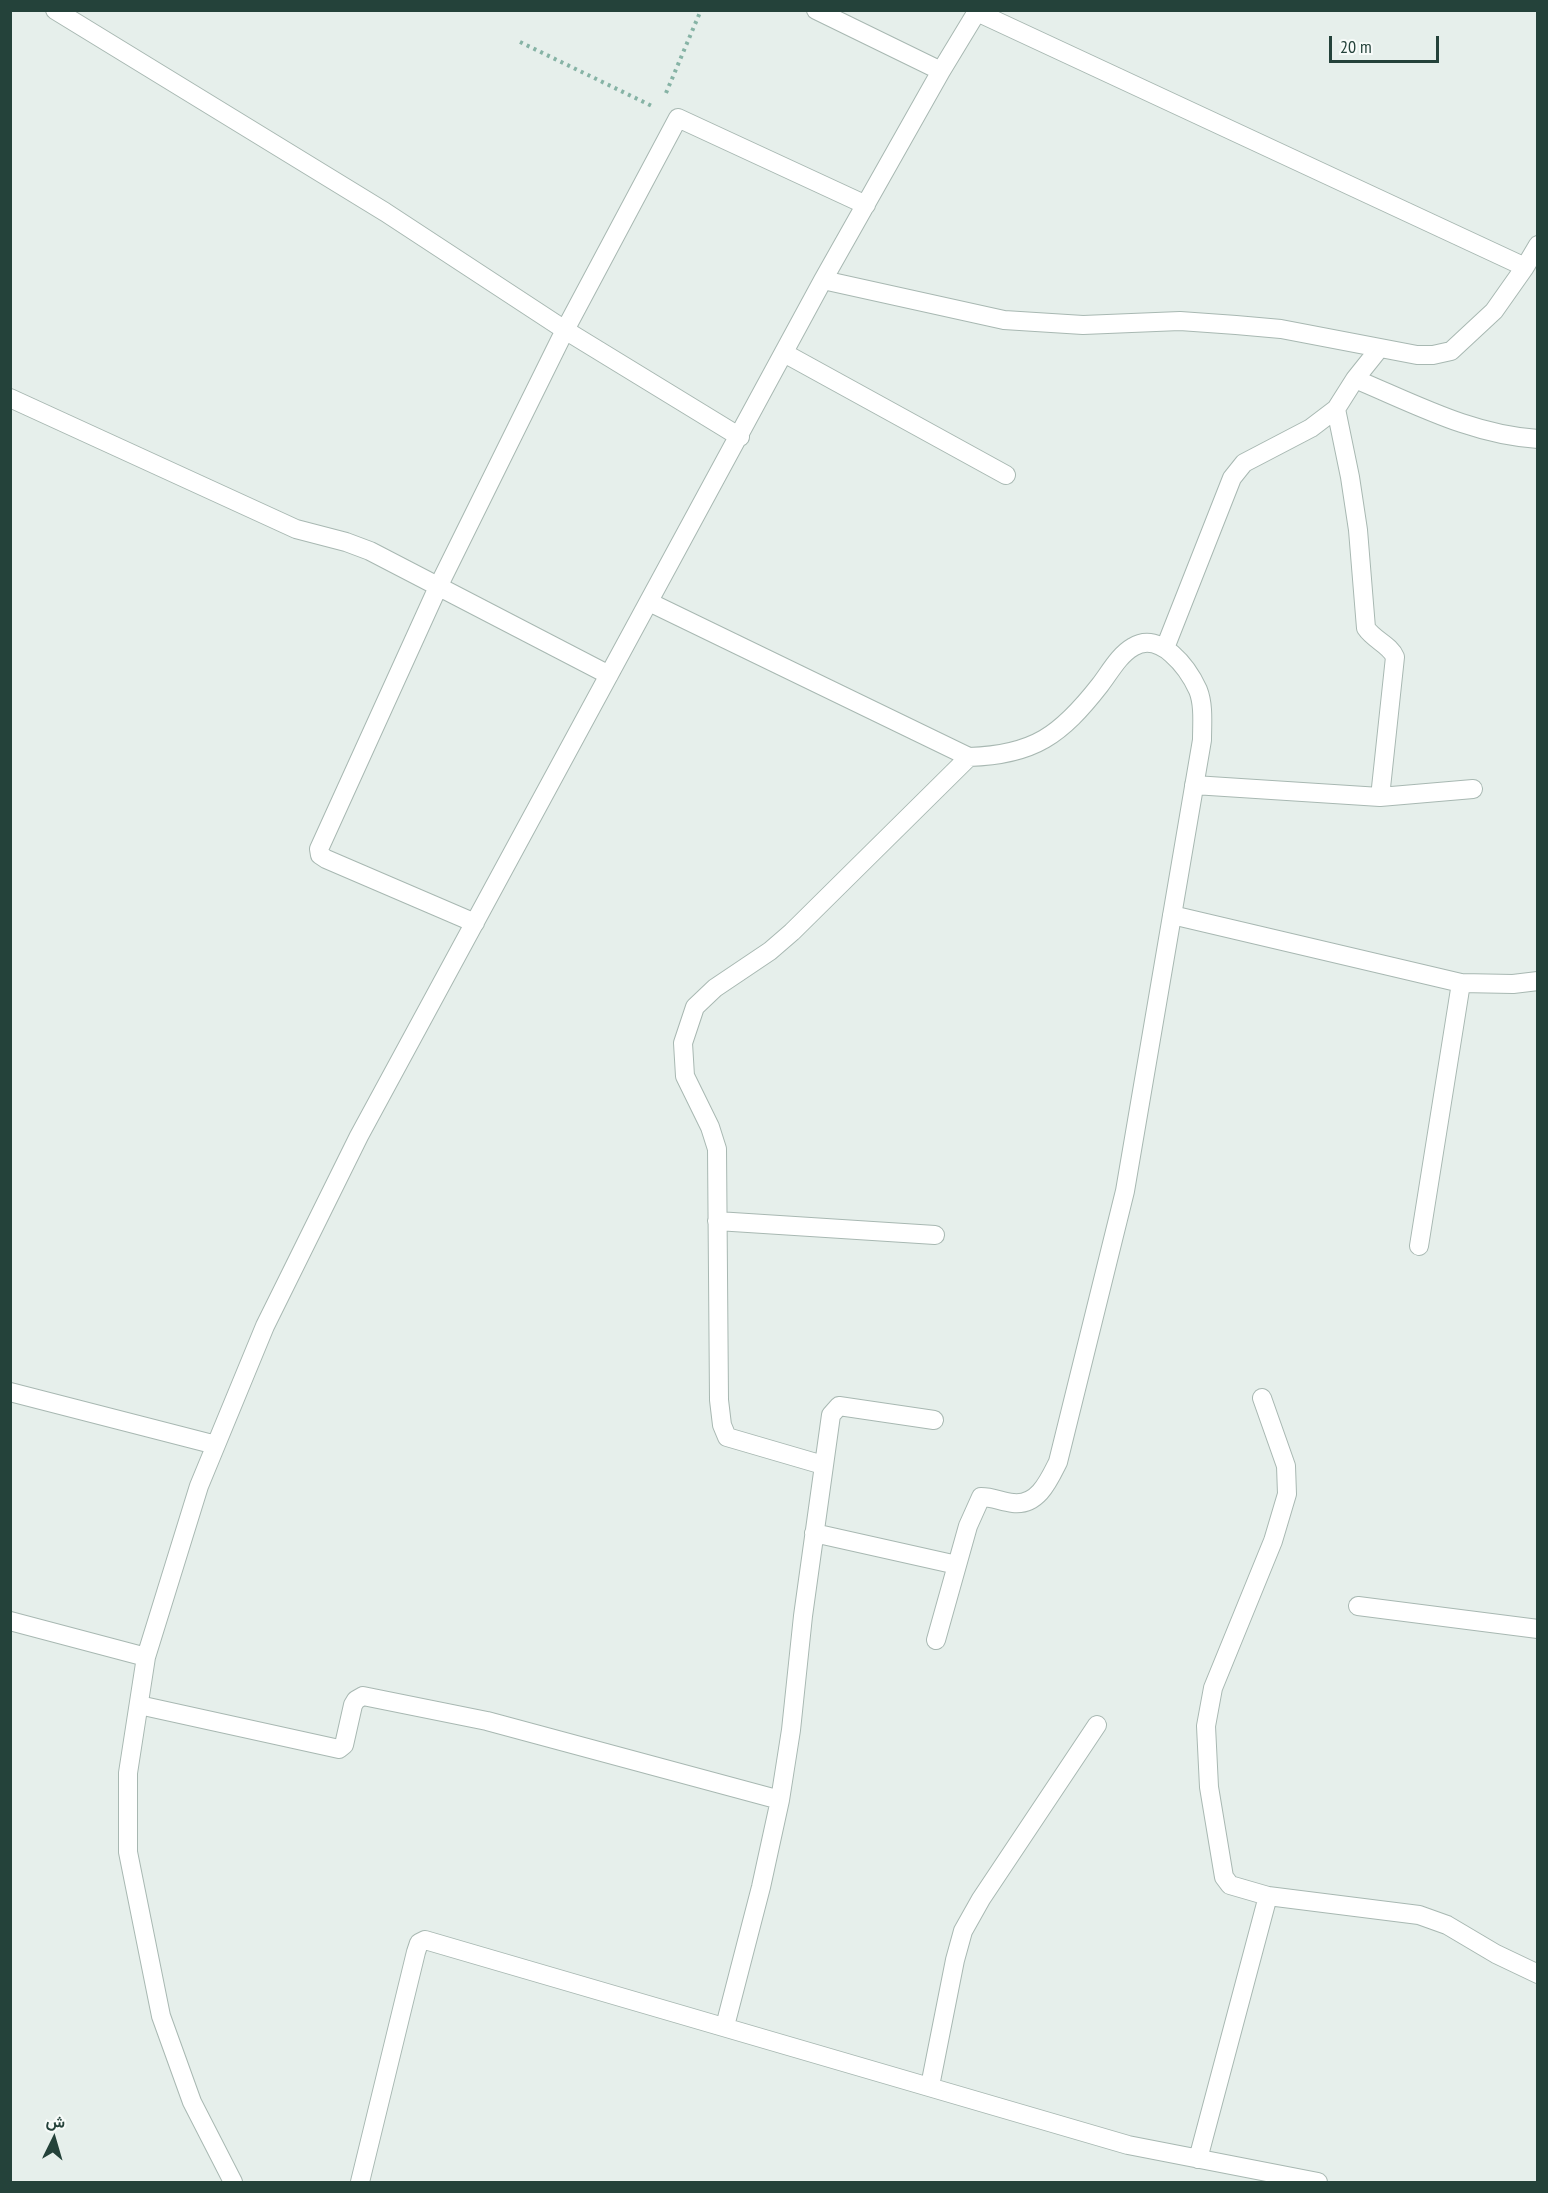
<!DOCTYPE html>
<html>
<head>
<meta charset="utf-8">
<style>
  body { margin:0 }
  #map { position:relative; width:1548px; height:2193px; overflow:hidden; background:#e6efeb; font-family:"PT Sans Narrow",Vazirmatn,sans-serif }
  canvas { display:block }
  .frame { position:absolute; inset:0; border:12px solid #24423a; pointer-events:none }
  .north { position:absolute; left:24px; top:2109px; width:60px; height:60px; -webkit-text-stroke:4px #f7fbf9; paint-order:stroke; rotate:5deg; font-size:16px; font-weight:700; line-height:24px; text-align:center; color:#24423a }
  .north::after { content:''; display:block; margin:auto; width:21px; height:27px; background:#24423a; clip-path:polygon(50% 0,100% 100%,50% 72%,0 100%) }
  .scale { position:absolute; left:1329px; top:36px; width:110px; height:27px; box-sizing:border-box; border:3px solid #24423a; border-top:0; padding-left:8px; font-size:18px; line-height:21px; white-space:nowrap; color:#24423a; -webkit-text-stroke:4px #f7fbf9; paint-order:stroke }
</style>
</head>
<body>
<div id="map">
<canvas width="1548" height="2193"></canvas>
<div class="frame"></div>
<div class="north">ش</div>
<div class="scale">20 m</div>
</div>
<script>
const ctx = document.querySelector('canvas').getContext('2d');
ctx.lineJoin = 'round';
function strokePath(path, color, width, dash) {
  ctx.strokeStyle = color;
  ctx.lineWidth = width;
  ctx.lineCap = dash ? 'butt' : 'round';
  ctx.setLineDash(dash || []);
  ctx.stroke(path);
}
const minor = new Path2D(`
  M55 10 385 212 565 330 740 437
  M816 10 941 71
  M977 12 1525 267
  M823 280 1004 320 1083 325 1180 321 1236 325 1281 329 1417 355H1433L1451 351 1494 311 1525 267 1538 245
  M784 353 1006 475
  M1355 379C1415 404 1472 435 1538 439
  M10 398 296 529 346 542 370 551 609 675
  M1336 409 1350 477 1358 530 1366 628C1374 640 1390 645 1395 657L1380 797
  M649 602 969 757C1034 755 1061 735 1100 685 1110 672 1119 655 1133 647 1160 630 1188 668 1198 690 1204 705 1202 724 1202 740L1125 1191 1058 1462C1049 1480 1038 1506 1013 1503 1002 1502 993 1497 981 1497L968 1526 936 1640
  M1165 648 1232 478 1244 463 1311 428 1336 409 1355 379 1379 349
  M1194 785 1380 797 1473 789
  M1172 915 1461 983 1513 984 1538 981
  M475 923 326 859 320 855 319 849 438 587 565 330 678 118 866 205
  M717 1221 935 1235
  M1419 1246 1461 983
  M10 1392 216 1445
  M1262 1398 1286 1466 1287 1494 1273 1541 1213 1688 1206 1726 1209 1787 1224 1877 1230 1885 1268 1896 1419 1915 1447 1925 1496 1954 1538 1974
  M823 1465 727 1437 722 1425 719 1400 717 1149 710 1127 685 1076 683 1043 695 1007 715 988 770 951 792 932 969 757
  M814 1533 957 1565
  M1358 1606 1538 1629
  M10 1621 146 1657
  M139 1705 339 1749 344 1745 353 1705 356 1700 363 1696 487 1721 780 1800
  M725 2026 761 1887 780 1800 791 1730 803 1616 831 1415 839 1406 934 1420
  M930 2086 955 1960 963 1931 981 1899 1097 1725
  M1198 2159 1268 1896
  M233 2182 192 2102 161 2016 128 1852V1773L146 1657 199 1486 265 1326 359 1136 823 280 941 71 978 10
  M360 2182 416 1952 419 1943 425 1940 1128 2145 1318 2182`);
strokePath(minor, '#a8b8b2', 20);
strokePath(new Path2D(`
  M520 42 654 107
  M666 93 701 10`), '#86b3a5', 4, [3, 4.5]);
strokePath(minor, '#fff', 18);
</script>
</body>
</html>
